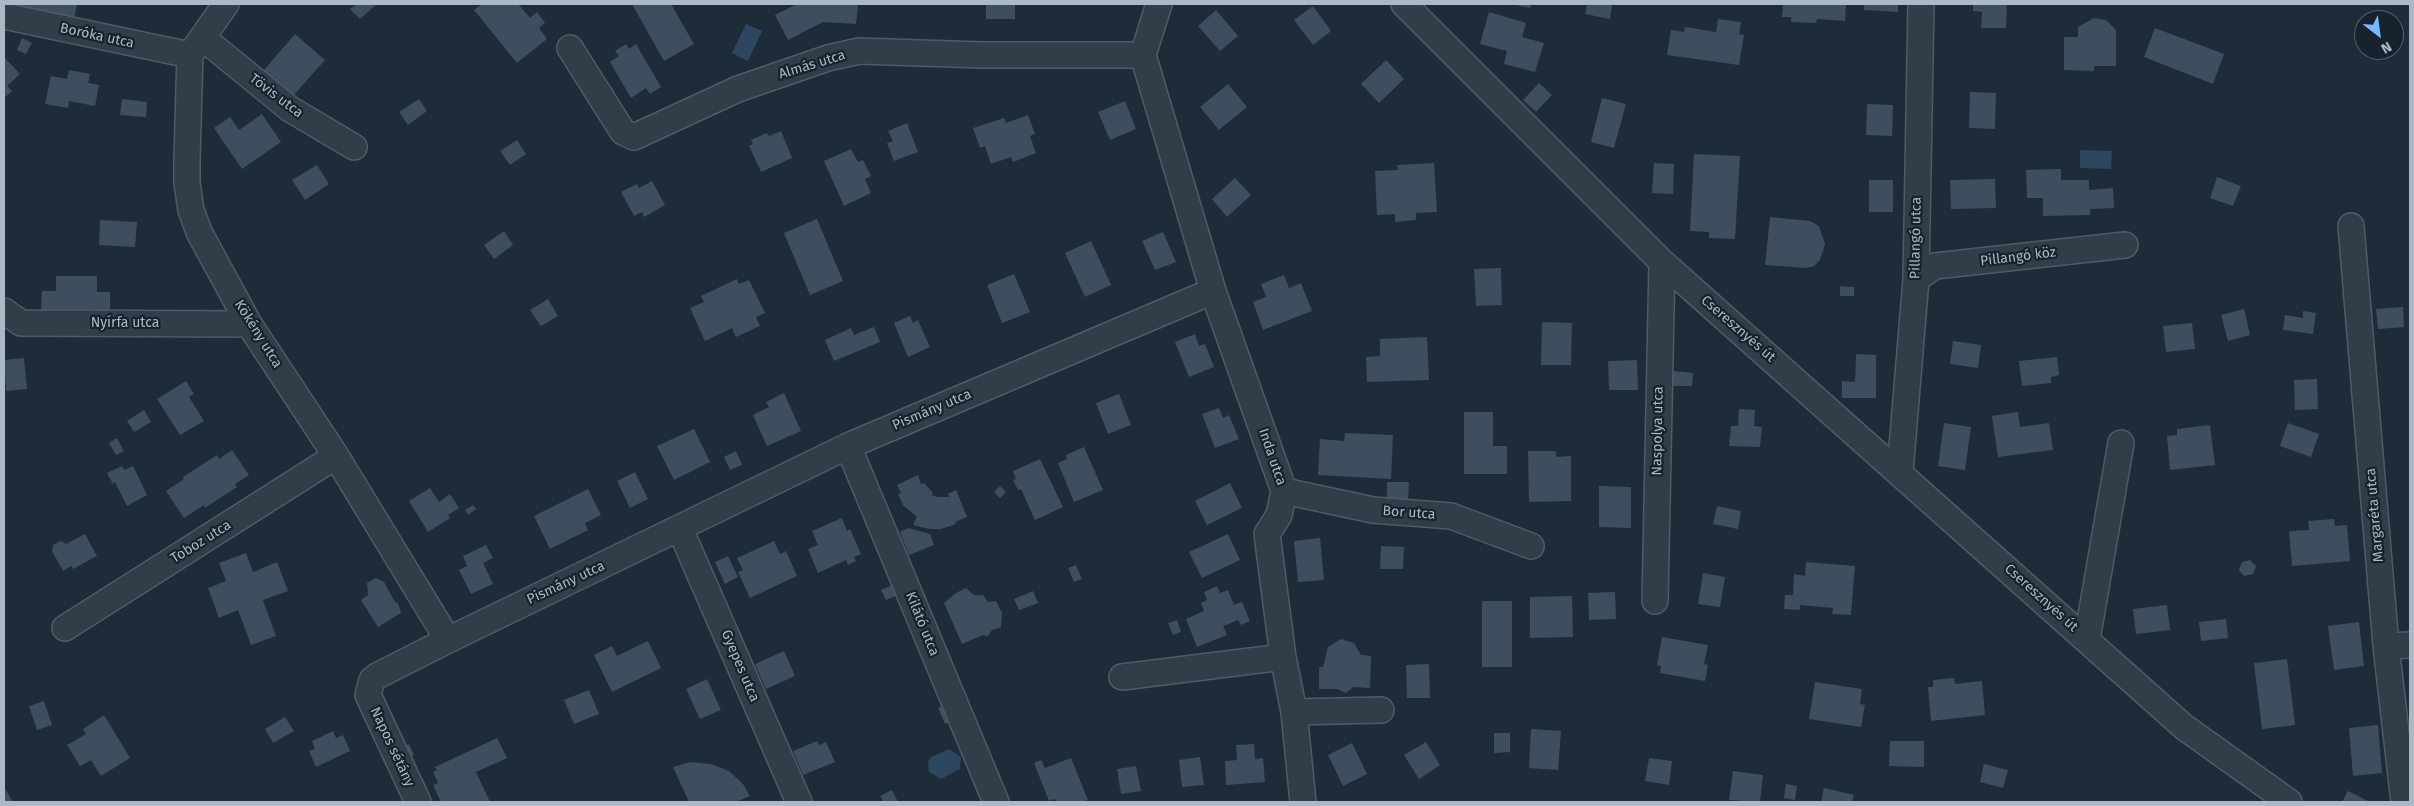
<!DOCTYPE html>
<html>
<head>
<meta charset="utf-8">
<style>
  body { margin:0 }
  #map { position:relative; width:2414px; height:806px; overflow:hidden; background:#1e2c39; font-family:"Fira Sans",sans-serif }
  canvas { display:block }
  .frame { position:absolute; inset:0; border:5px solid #abb8c6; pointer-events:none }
  .north { position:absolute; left:2354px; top:10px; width:50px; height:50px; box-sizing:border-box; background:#17222e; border:1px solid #525e6b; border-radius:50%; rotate:150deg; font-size:14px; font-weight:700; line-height:20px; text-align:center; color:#abb8c6 }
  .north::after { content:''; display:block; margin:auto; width:18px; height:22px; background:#78b8ff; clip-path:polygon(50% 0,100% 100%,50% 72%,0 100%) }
</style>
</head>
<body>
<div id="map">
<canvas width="2414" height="806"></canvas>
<div class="frame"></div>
<div class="north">N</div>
</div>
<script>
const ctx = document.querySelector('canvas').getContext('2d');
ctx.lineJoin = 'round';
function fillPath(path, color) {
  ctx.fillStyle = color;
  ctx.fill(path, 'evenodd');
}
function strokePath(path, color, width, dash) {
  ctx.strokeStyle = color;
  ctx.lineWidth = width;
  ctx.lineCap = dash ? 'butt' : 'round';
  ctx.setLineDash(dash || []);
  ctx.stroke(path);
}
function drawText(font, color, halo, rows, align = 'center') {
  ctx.font = font + ' "Fira Sans",sans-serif';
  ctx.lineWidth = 4.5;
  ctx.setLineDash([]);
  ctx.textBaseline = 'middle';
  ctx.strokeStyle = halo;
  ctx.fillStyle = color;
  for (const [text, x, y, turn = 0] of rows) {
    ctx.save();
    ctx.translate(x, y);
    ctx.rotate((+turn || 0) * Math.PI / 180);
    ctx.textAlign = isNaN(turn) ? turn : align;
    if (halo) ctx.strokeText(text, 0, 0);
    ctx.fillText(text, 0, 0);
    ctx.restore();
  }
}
fillPath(new Path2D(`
  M746 24 762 31 748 61 732 53Z
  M2080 150 2112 151 2111 169 2080 168Z
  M949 749 961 757 960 769 941 779 929 772 928 761 931 757Z`), '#2d4760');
fillPath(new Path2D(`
  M9 4H77L74 19Z
  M357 4H377L360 19 350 9Z
  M482 4H518L530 18 537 12 545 23 539 28 547 39 517 63 474 10Z
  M632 4H671L694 44 664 61Z
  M797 4H858L856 24 823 22 788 40 775 15Z
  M986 4H1015V19H986Z
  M1512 4H1531L1530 8Z
  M1587 4H1612L1610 19 1585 14Z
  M1783 4H1846L1845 21 1817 19 1816 23 1791 22V17H1782Z
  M1864 4H1898V12L1864 10Z
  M1973 4H2007L2006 28H1981L1982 12 1973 11Z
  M1313 6 1331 31 1313 45 1294 20Z
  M1216 10 1238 36 1220 51 1198 26Z
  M1489 12 1526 23 1522 37 1544 43 1535 72 1504 64 1507 51 1480 44Z
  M2094 18 2106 20 2116 30V66H2094V71L2064 70V37H2078V27Z
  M1718 19 1741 22 1739 34 1744 35 1739 65 1667 55 1671 30 1684 32 1685 27 1716 32Z
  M2155 28 2224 54 2213 84 2144 57Z
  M295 34 325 60 293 96 263 71Z
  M22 38 32 43 26 54 17 50Z
  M626 44 629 49 636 44 661 87 650 94 646 88 631 98 610 62 619 56 615 51Z
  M4 57 20 74 7 86 12 91 4 98Z
  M1386 60 1404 79 1379 103 1361 84Z
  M69 70 90 74 88 83 99 85 95 106 69 101 68 108 45 104 51 76 67 79Z
  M1539 83 1552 95 1536 112 1523 100Z
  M1228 84 1247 107 1219 130 1200 107Z
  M1970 92 1996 93 1995 129 1969 128Z
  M1602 98 1626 104 1614 148 1591 142Z
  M122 99 147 102 146 117 120 115Z
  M419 99 427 111 408 125 399 112Z
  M1125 101 1136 129 1110 140 1098 112Z
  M1867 104 1893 105 1892 136 1866 135Z
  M262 114 281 142 242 169 214 128 230 117 239 130Z
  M1028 115 1035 134 1030 136 1036 153 1013 162 1011 157 991 164 985 146 980 148 973 128 1004 118 1006 123Z
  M907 123 918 152 894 161 887 143 893 141 888 131Z
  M781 131 792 158 761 172 749 146 753 144 751 140 767 133 769 136Z
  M517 140 526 154 510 165 500 151Z
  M851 149 858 162 863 160 871 176 865 179 871 193 844 206 824 161Z
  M1694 154 1740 156 1735 239 1709 238V232L1690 231Z
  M1434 163 1437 212 1416 213V220L1395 222V214L1377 215 1375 171 1398 170 1397 165Z
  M1654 163 1674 164 1673 194 1652 193Z
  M317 165 329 184 305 200 292 180Z
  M2061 169V180H2089V190L2113 188 2114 208 2090 209V215L2043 216V198H2027L2026 170Z
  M2217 177 2241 186 2233 206 2210 198Z
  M1235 178 1251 195 1227 217 1212 199Z
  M1995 179 1996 208 1951 209 1950 180Z
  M1869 180H1893V212H1869Z
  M652 181 665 205 644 217 642 212 634 216 621 192 637 184 639 188Z
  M1770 217 1810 221 1819 226 1825 244 1820 260 1814 266 1806 268 1765 265Z
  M817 219 843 281 810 295 784 233Z
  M100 220 137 222 135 247 99 245Z
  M504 231 513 245 494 259 484 245Z
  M1163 232 1176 262 1155 270 1142 241Z
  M1091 241 1111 285 1085 297 1065 253Z
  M1501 268 1502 305 1476 306 1474 269Z
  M1014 274 1030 312 1002 323 987 285Z
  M1284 275 1289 288 1301 283 1312 311 1263 330 1253 302 1266 297 1261 284Z
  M56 276H97V292H110V312L73 314 70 311 41 310 42 291H56Z
  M737 279 739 284 749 280 765 313 756 317 760 326 736 337 732 328 705 341 690 308 704 302 701 296Z
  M1840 286 1854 287V296H1840Z
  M548 299 558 316 541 326 530 310Z
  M2403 307 2404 327 2378 329 2376 309Z
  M2244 309 2250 335 2228 341 2221 315Z
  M2303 311 2316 313 2313 334 2283 330 2285 315 2303 318Z
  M910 316 913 323 918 320 930 347 908 357 894 323Z
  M1542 322 1572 323 1571 365H1541Z
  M2192 323 2195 349 2166 352 2163 326Z
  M874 327 880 342 834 361 825 340 851 328 854 335Z
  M1195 334 1199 346 1205 344 1214 367 1189 377 1175 342Z
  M1427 337 1429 380 1367 382 1366 357 1380 356V339Z
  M1953 341 1981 345 1978 368 1950 364Z
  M1856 354 1876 355V398H1842V381L1855 382Z
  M2057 357 2059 375 2051 377V383L2022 386 2019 361Z
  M24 358 27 389 6 391 4 360Z
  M1637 360 1638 390H1609L1608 361Z
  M1673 371 1693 373 1692 386H1673Z
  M2317 379 2318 409 2295 410 2294 380Z
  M186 381 194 394 189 397 204 421 180 435 157 399Z
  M784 393 801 431 767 446 753 415 769 407 766 402Z
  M1119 394 1131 425 1108 434 1096 403Z
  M1219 408 1223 418 1229 415 1239 439 1215 448 1202 414Z
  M1739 409 1755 410 1754 426 1762 427 1760 447 1729 446 1731 426H1738Z
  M144 410 151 422 134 432 127 421Z
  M1464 412H1493V446H1507V474H1464Z
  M2018 412 2020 427 2049 423 2053 450 1998 457 1992 416Z
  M1944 423 1971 427 1965 470 1938 466Z
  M2288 423 2319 434 2311 457 2280 446Z
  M2210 425 2215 465 2170 470 2167 436 2177 435V429Z
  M694 429 710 462 674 480 657 446Z
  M1345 433 1393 435 1391 479 1318 475 1320 439 1344 441Z
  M117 438 124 451 116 455 109 443Z
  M1084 447 1103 490 1074 502 1058 463 1067 459 1066 455Z
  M232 450 249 475 235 484 237 487 205 508 204 505 184 518 166 491 184 479 183 477 217 455 219 459Z
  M736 451 742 465 730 470 724 457Z
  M1528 451H1556V457L1571 456V501L1529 502Z
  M1040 459 1063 507 1035 520 1021 489 1018 490 1013 480 1016 479 1013 471Z
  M122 466 124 470 133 466 147 495 127 506 115 482 113 484 107 473Z
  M635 472 648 499 630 508 617 481Z
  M918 475 921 484 924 483 933 493 931 495 938 497H949L948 494 956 490 967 517 955 522 956 524 941 529H929L913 525 917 517 903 505 898 494 901 493 897 485Z
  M1387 482H1409L1408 499 1387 498Z
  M1230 483 1242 508 1207 525 1195 501Z
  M1000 486 1006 492 1000 498 994 492Z
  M1599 486 1631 487V528L1599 527Z
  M430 488 439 502 450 494 459 508 448 515 450 518 428 532 409 501Z
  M588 489 601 515 585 523 588 530 550 549 534 516Z
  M473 505 476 509 468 515 465 510Z
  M1717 506 1741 511 1738 529 1713 524Z
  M842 518 847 531 850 529 861 554 854 557 856 561 848 565 846 560 818 573 808 549 818 545 812 531Z
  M2334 519 2335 526 2347 525 2350 561 2292 566 2289 531 2309 530 2308 521Z
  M908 528 930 534 934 545 909 555 900 532Z
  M85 534 97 556 73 569 71 566 63 571 52 551 53 545 61 541 66 544Z
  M1228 534 1240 560 1202 578 1189 552Z
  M1320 538 1324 580 1298 582 1294 541Z
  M774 541 780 554 786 551 797 576 750 598 738 572 743 570 737 558Z
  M486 545 493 558 483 563 493 584 471 594 459 570 467 566 463 556Z
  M1381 546 1404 547 1403 569H1380Z
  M246 553 253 572 277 562 288 591 263 600 276 636 251 645 238 610 219 618 208 588 226 581 219 563Z
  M728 556 738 577 725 584 715 562Z
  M2250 560 2256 566 2253 574 2244 576 2239 570 2242 562Z
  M1806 562 1855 566 1851 615 1832 614 1833 608 1800 605V610L1784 609 1785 595H1793L1794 574 1805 576Z
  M1076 565 1082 579 1074 582 1068 568Z
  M1703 573 1725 577 1720 607 1698 604Z
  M376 578 384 582 395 602 398 603 401 613 378 627 361 600 368 595 367 583Z
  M895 584 900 594 886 600 881 590Z
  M1217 586 1220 593 1228 590 1234 605 1242 602 1250 621 1241 625 1238 620 1223 626 1227 635 1197 647 1186 619 1204 611 1201 603 1207 600 1204 592Z
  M966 588 974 595H983L988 602 996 601 1002 613 1001 627 992 630 988 636 983 635 962 644 944 603 956 593Z
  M1033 591 1038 603 1019 610 1014 599Z
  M1615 592 1616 619 1589 620 1588 593Z
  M1572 596 1573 637 1530 638V597Z
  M1482 601H1512V667H1482Z
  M2167 605 2170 630 2136 634 2133 609Z
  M2226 619 2228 638 2201 641 2199 622Z
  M1177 620 1181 632 1173 635 1168 623Z
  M2359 622 2364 666 2334 670 2328 626Z
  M1662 637 1708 645 1704 664 1708 665 1705 681 1660 673 1661 666 1657 665Z
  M1341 639 1354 643 1361 655 1371 656 1370 688 1353 687 1346 693 1337 689H1319V667H1323L1328 647Z
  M648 641 661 668 612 692 594 655 612 646 617 656Z
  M784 651 795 676 766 689 755 664Z
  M2287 659 2295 725 2262 729 2254 663Z
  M1429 664 1430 698H1407L1406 665Z
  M1954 678 1955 684 1982 681 1985 715 1931 721 1928 687H1933V680Z
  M707 679 721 710 700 719 686 689Z
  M1815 682 1862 689 1860 704 1865 705 1861 727 1809 719Z
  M589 690 599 714 574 724 564 700Z
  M44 701 52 725 37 730 29 706Z
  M948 703 955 719 945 724 938 708Z
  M104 715 130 758 101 776 91 760 80 766 67 745 86 734 83 729Z
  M285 717 294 731 273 743 265 729Z
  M2378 725 2382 773 2353 776 2349 728Z
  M1531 729 1561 731 1558 770 1529 768Z
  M333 731 336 738 343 735 350 751 316 767 309 751 315 749 312 741Z
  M1494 733H1510V752L1494 753Z
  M497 738 507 758 476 772 490 802H441L433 785 438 783 433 772 437 770 435 767Z
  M817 741 819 745 826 742 835 762 803 775 793 751Z
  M1890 741H1924V767L1889 766Z
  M1426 742 1440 765 1419 779 1404 755Z
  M1352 743 1367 774 1343 786 1328 755Z
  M409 744 414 755 407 758 402 748Z
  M1254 744 1255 759 1263 758 1265 782 1226 785 1225 761 1237 760 1236 745Z
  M1200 757 1204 785 1182 787 1179 760Z
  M1071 758 1088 800 1082 802H1057L1055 799 1049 801 1034 763 1041 760 1045 768Z
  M1649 758 1672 761 1669 785 1645 781Z
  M690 762 711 764 729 771 743 784 750 796 735 802H689L673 767Z
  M1984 764 2008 770 2003 788 1980 782Z
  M1136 766 1141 791 1121 794 1117 769Z
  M1733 771 1763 775 1760 802 1729 800Z
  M1786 784 1797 786 1795 800 1784 798Z
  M4 787 13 802H4Z
  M1824 788 1854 795 1852 802H1821Z
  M892 790 898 802H879L883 801 880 796Z
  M2348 791 2370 802H2342Z`), '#3e4e5e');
const minor = new Path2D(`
  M226 4 190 55 187 158V183L191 210 199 232 249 324 336 456 448 640
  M1404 4 1662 262 2184 727 2289 802
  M4 16 190 55
  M203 38 290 109 354 147
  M570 48 623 132 634 137 738 89 828 58 859 51 982 55H1143
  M2351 226 2386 646 2404 802
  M1916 279 1935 266 2125 245
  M1213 291 1284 491 1279 515 1267 534 1283 657 1294 712 1303 802
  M4 311 21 323 249 324
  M848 446 996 802
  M1900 472 1916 279 1921 4
  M1284 491 1373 510 1451 516 1531 546
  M680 529 799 802
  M1655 601 1662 262
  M65 628 336 456
  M2087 639 2121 443
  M2386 646 2410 645
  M1122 677 1283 657
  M1294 712 1381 710
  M418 802 368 695 372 680 377 676 448 640 848 446 1213 291 1143 55 1159 4`);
strokePath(minor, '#4f5b67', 28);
strokePath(minor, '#313d49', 25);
drawText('14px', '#abb8c6', '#17222e', [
  ["Boróka utca",97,36,12],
  ["Almás utca",812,65,-17],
  ["Tövis utca",276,96,37],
  ["Pillangó utca",1916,238,-89],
  ["Pillangó köz",2018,257,-7],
  ["Nyírfa utca",125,323],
  ["Cseresznyés út",1738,329,41],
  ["Kökény utca",258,334,58],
  ["Pismány utca",932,410,-23],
  ["Naspolya utca",1658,431,-89],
  ["Inda utca",1272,457,71],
  ["Bor utca",1409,513,4],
  ["Margaréta utca",2375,515,-95],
  ["Toboz utca",201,542,-32],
  ["Pismány utca",566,583,-25],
  ["Cseresznyés út",2041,598,42],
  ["Kilátó utca",922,624,68],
  ["Gyepes utca",740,666,67],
  ["Napos sétány",392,747,65]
]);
</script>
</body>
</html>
